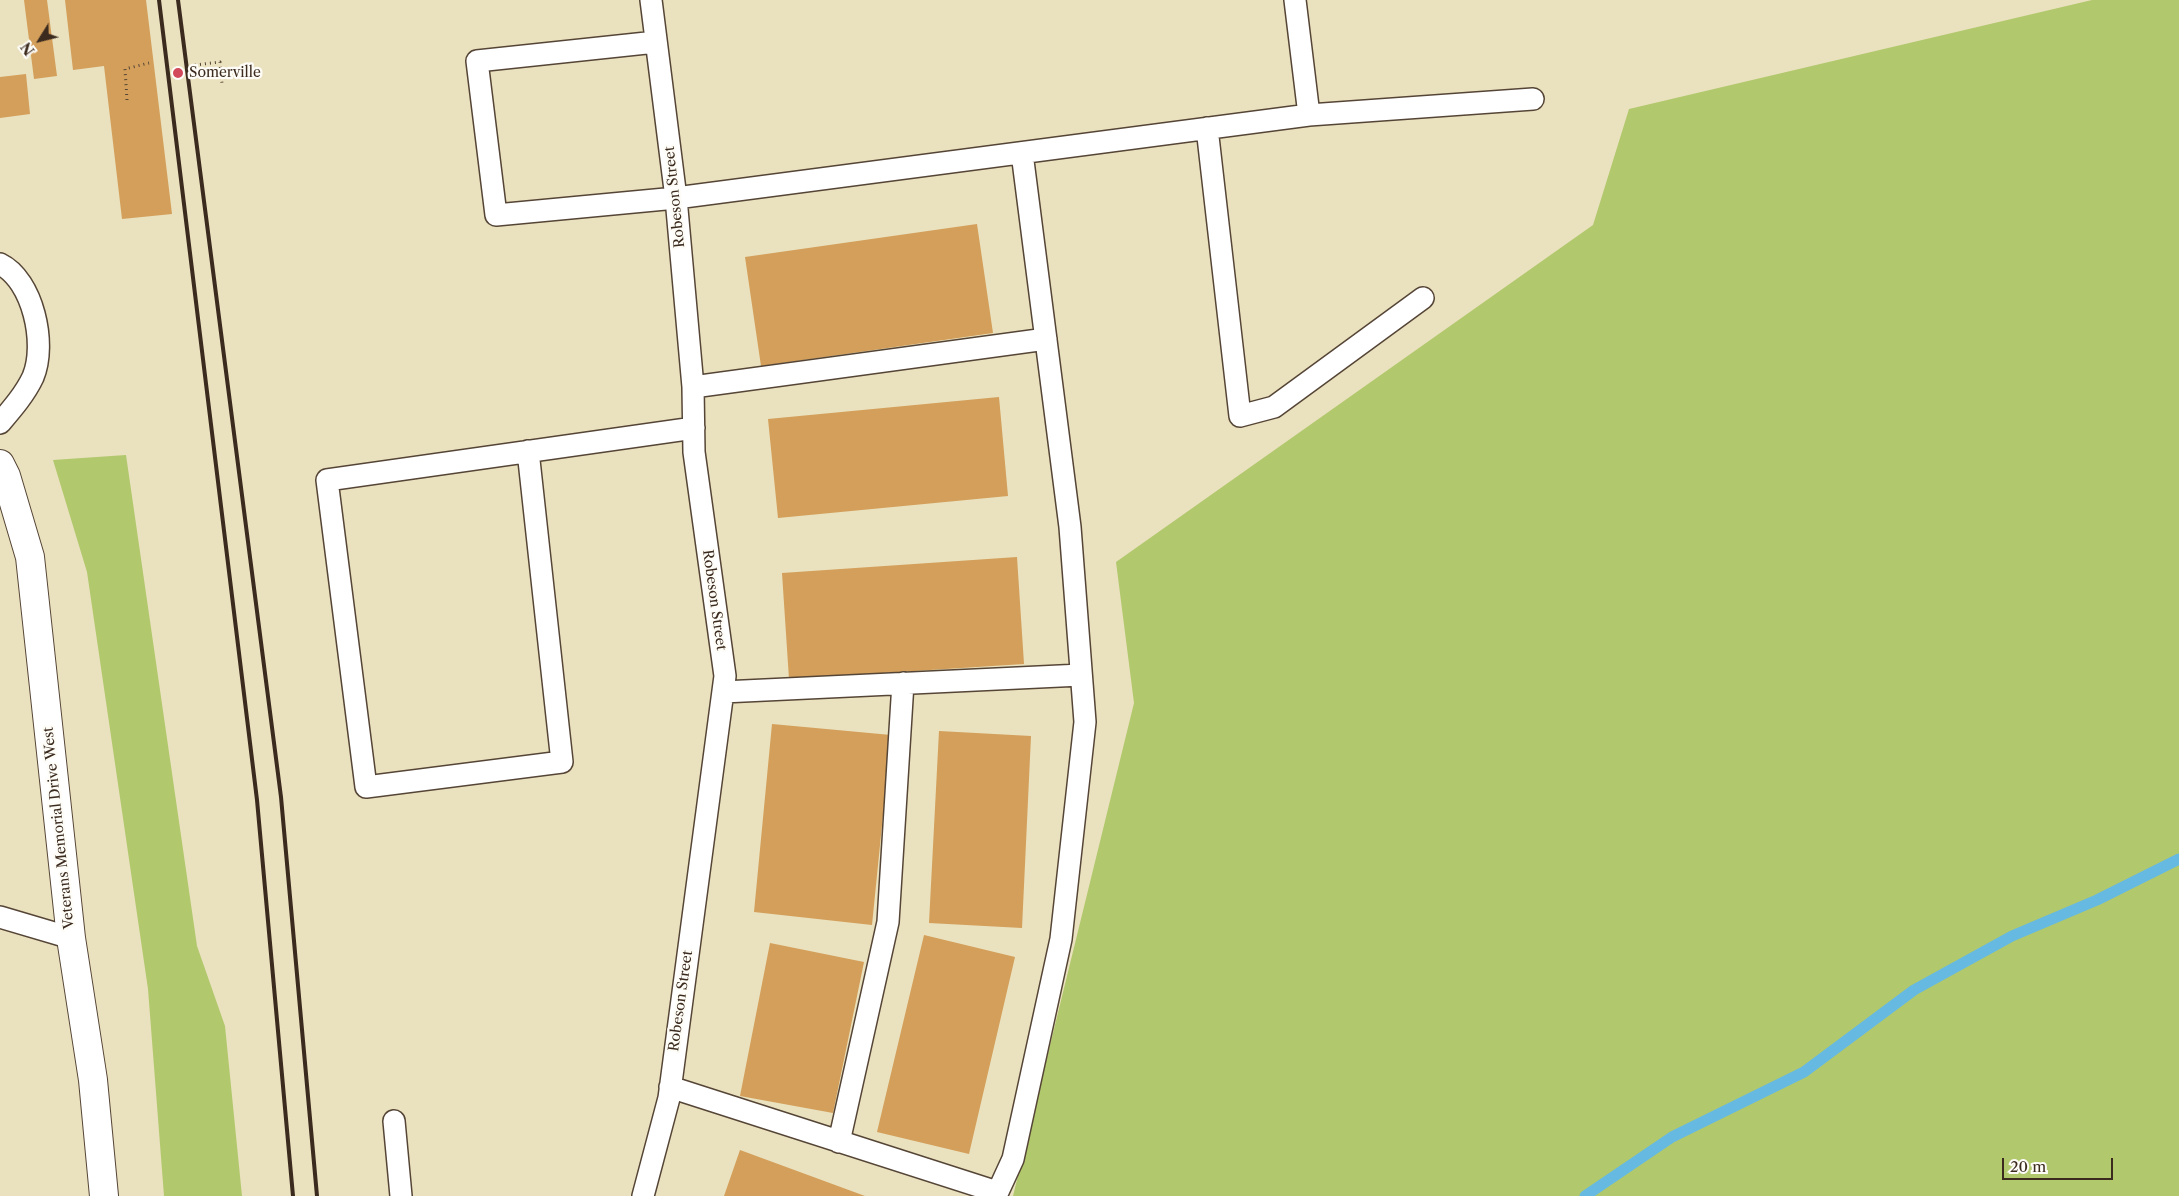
<!DOCTYPE html>
<html>
<head>
<meta charset="utf-8">
<style>
  body { margin:0 }
  #map { position:relative; width:2179px; height:1196px; overflow:hidden; background:#eae1be; font-family:"Libre Caslon Text",serif }
  canvas { display:block }
  .north { position:absolute; left:15px; top:15px; width:50px; height:50px; -webkit-text-stroke:4px #fdfcf7; paint-order:stroke; rotate:234deg; font-size:14px; font-weight:700; line-height:20px; text-align:center; color:#3b2a1e }
  .north::after { content:''; display:block; margin:auto; width:18px; height:22px; background:#3b2a1e; clip-path:polygon(50% 0,100% 100%,50% 72%,0 100%) }
  .scale { position:absolute; left:2002px; top:1158px; width:111px; height:22px; box-sizing:border-box; border:2px solid #3b2a1e; border-top:0; padding-left:6px; font-size:15px; line-height:18px; white-space:nowrap; color:#3b2a1e; -webkit-text-stroke:4px #fdfcf7; paint-order:stroke }
</style>
</head>
<body>
<div id="map">
<canvas width="2179" height="1196"></canvas>
<div class="north">N</div>
<div class="scale">20 m</div>
</div>
<script>
const ctx = document.querySelector('canvas').getContext('2d');
ctx.lineJoin = 'round';
function fillPath(path, color) {
  ctx.fillStyle = color;
  ctx.fill(path, 'evenodd');
}
function strokePath(path, color, width, dash) {
  ctx.strokeStyle = color;
  ctx.lineWidth = width;
  ctx.lineCap = dash ? 'butt' : 'round';
  ctx.setLineDash(dash || []);
  ctx.stroke(path);
}
function drawText(font, color, halo, rows, align = 'center') {
  ctx.font = font + ' "Libre Caslon Text",serif';
  ctx.lineWidth = 4.5;
  ctx.setLineDash([]);
  ctx.textBaseline = 'middle';
  ctx.strokeStyle = halo;
  ctx.fillStyle = color;
  for (const [text, x, y, turn = 0] of rows) {
    ctx.save();
    ctx.translate(x, y);
    ctx.rotate((+turn || 0) * Math.PI / 180);
    ctx.textAlign = isNaN(turn) ? turn : align;
    if (halo) ctx.strokeText(text, 0, 0);
    ctx.fillText(text, 0, 0);
    ctx.restore();
  }
}
fillPath(new Path2D(`
  M2092 0H2179V1196H1013L1134 703 1116 562 1593 225 1629 109Z
  M126 455 197 946 225 1026 242 1196H164L148 989 87 572 53 460Z`), '#b1c86d');
strokePath(new Path2D(`
  M1585 1196 1672 1137 1804 1072 1914 990 2012 936 2097 900 2179 859`), '#66bae2', 11);
fillPath(new Path2D(`
  M24 0H47L57 76 34 79Z
  M65 0H146L172 214 122 219 104 66 73 70Z
  M26 74 30 114 0 118V77Z
  M977 224 993 333 761 366 745 257Z
  M999 397 1008 496 778 518 768 419Z
  M1017 557 1024 664 789 679 782 573Z
  M772 724 891 735 872 925 754 912Z
  M939 731 1031 736 1022 928 929 923Z
  M924 935 1015 957 969 1154 877 1132Z
  M770 943 864 962 833 1113 740 1096Z
  M740 1150 865 1196H724Z`), '#d39f5a');
const service = new Path2D(`
  M1295 0 1309 115 1533 99
  M656 42 477 61 496 215 676 198 1309 115
  M1207 128 1240 416 1274 407 1423 298
  M0 264C33 280 47 344 33 377 25 394 12 409 0 423
  M693 387 1046 339
  M528 451 562 762 366 787 327 480 694 428
  M723 692 1081 675
  M0 917 71 938
  M670 1087 997 1192
  M394 1121 401 1196
  M839 1142 888 922 903 683
  M643 1196 669 1098 725 676 694 452 693 387 676 198 651 0
  M996 1196 1013 1159 1061 939 1085 722 1070 527 1022 153`);
const minor = new Path2D(`
  M0 464 6 476 30 557 71 938 93 1080 104 1196`);
strokePath(service, '#554536', 24);
strokePath(minor, '#554536', 30);
strokePath(new Path2D(`
  M195 65 220 62 222 84
  M127 100 125 69 149 63`), '#554536', 3, [1, 4]);
strokePath(service, '#fff', 21);
strokePath(minor, '#fff', 28);
strokePath(new Path2D(`
  M159 0 257 800 293 1196
  M178 0 281 797 317 1196`), '#3b2a1e', 4);
for (const [x, y, r, color] of [
  [178,73,6,"#d1495b"]
]) {
  const dot = new Path2D();
  dot.arc(x, y, r, 0, 2 * Math.PI);
  ctx.fillStyle = color;
  ctx.fill(dot);
  strokePath(dot, '#fdfcf7', 2);
}
drawText('14px', '#3b2a1e', '#fdfcf7', [
  ["Somerville",189,73]
], 'left');
drawText('14px', '#3b2a1e', '#fdfcf7', [
  ["Robeson Street",675,197,-96],
  ["Robeson Street",714,600,82],
  ["Veterans Memorial Drive West",59,828,-96],
  ["Robeson Street",681,1001,-82]
]);
</script>
</body>
</html>
